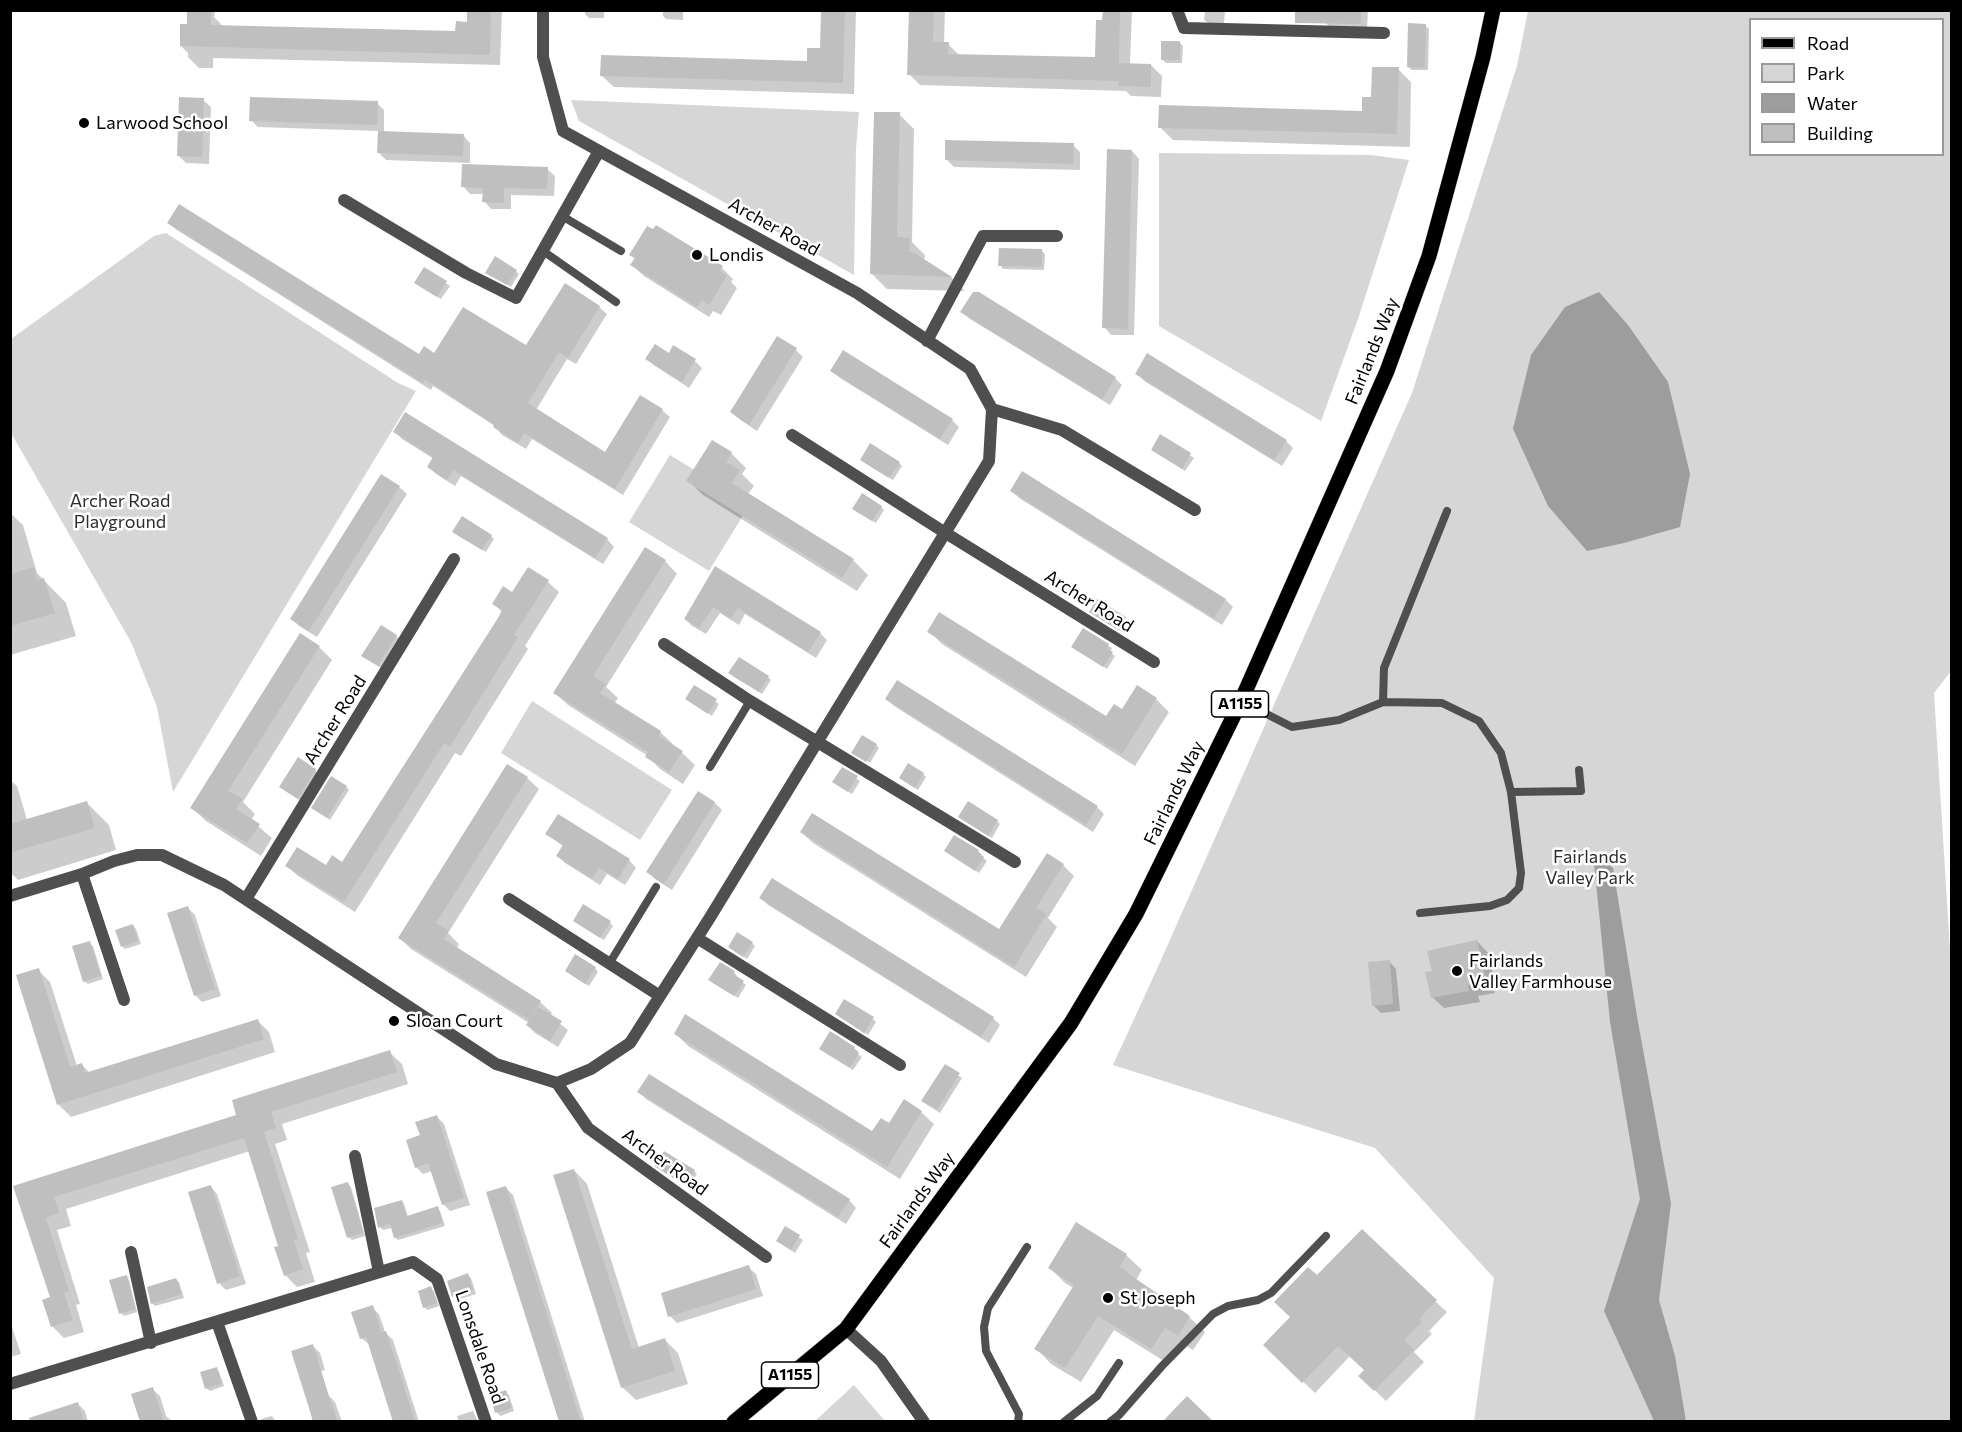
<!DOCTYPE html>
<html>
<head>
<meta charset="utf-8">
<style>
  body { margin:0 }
  #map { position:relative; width:1962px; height:1432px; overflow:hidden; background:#fff; font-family:Commissioner,sans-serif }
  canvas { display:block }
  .frame { position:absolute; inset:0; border:12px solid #000; pointer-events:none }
  .legend { position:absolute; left:1749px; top:18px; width:195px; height:138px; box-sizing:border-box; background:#fff; border:2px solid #999; margin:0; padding:8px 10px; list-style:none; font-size:18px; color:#000 }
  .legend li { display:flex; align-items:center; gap:12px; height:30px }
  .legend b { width:30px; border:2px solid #999 }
</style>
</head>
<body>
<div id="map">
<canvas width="1962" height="1432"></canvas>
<div class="frame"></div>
<ul class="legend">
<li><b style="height:8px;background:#000"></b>Road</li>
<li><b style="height:16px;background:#d6d6d6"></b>Park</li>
<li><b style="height:16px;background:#9d9d9d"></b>Water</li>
<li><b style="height:16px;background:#bfbfbf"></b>Building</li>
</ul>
</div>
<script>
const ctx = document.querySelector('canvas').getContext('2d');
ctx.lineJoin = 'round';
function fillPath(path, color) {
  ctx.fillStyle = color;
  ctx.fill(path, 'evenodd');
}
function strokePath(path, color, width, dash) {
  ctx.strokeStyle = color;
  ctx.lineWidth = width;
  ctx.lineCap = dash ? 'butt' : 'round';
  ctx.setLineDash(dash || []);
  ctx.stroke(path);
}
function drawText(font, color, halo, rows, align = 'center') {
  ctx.font = font + ' Commissioner,sans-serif';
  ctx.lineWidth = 5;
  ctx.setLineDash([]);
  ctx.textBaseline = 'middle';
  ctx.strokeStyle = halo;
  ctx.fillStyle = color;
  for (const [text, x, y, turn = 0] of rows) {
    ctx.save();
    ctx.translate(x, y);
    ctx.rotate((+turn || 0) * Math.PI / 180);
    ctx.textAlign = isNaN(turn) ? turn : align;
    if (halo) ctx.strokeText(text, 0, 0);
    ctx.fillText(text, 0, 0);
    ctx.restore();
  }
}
fillPath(new Path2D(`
  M1528 11H1951L1952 670 1934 693 1952 983 1951 1421H1474L1494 1278 1375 1148 1113 1065 1161 960 1412 393 1517 66ZM1750 20H1942V154H1750Z
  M571 100 859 112 856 149 854 275 579 121Z
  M1159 153 1371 155 1409 160 1358 319 1321 421 1159 326Z
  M166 233 398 383 416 391 173 792 157 707 131 642 11 433V339L154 236Z
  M670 455 750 504 709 571 629 522Z
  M532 701 672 790 640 840 501 753Z
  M854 1385 885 1421H815Z`), '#d6d6d6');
fillPath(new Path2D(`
  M1599 292 1628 325 1668 382 1690 474 1680 527 1624 543 1587 551 1548 506 1513 429 1531 355 1565 307Z
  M1593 853 1613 868 1638 1022 1671 1203 1659 1300 1675 1356 1686 1421H1654L1604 1311 1640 1199 1610 1022Z`), '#9d9d9d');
fillPath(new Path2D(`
  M189 10H215L214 17 221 24V27L457 33 469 23V10H502L500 65 213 58V68H199L188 57V53L181 46 189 26Z
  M585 10H604V18H589L585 14Z
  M663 10H683V20L666 19 663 16Z
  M822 10H856L854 94 614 87 602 76 808 62 821 50Z
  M911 10H945L944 44H948L959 55 1097 59 1104 10H1132L1130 65H1151L1162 76 1161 97 1131 96 1126 91 920 85 909 74Z
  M1205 10H1225L1224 23H1208L1204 20Z
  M1326 10H1368L1367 30H1332L1326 23Z
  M1425 25 1429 29 1428 70H1412L1408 67Z
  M1180 43 1183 46 1182 63H1166L1162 59Z
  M1398 69 1411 82 1410 147 1173 140 1160 127 1363 113 1373 98Z
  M203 100 211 107 209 164 186 163 179 156Z
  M377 103 384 110V133L463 135 470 143V163L386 160 379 153V131L258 127 251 120Z
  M899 114 914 129 912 242 925 255 924 261 951 277 965 291 887 289 872 274Z
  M1073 145 1080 152V170L954 167 947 160Z
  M1132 151 1139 159 1134 335H1111L1104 327Z
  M547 169 555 176 554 196 511 195V209H491L484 201V194H470L463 186Z
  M169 223 420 356 527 347 599 307 607 314 576 364 567 359 536 410 605 454 662 410 670 417 623 495 532 439 526 449 502 435 495 426 450 397 433 386 431 390 177 230Z
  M1042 251 1045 254 1044 270 1003 269 1000 265Z
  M631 255 722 268 733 279 731 282 737 288 721 315 713 311 709 317 644 276 632 265 636 260Z
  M425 269 450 286 441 299 419 286Z
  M516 271 519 274 511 287 487 273Z
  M962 312 1115 378 1122 385 1110 405 970 319Z
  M778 338 796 350 803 357 757 431 739 419 731 412Z
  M669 355 695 361 702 368 689 388 655 366 647 359Z
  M832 371 952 420 959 427 948 445 840 378Z
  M1137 373 1286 441 1293 448 1282 466 1144 381Z
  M395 431 607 539 614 547 603 564 461 476 455 486 436 474 429 467 434 459 402 439Z
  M1161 436 1194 458 1185 471 1156 452Z
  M731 453 746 468 742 474 754 486 748 494 853 560 868 575 857 591 703 495 688 480Z
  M865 463H899L902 466 893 480Z
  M1023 473 1226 600 1233 607 1222 625 1019 498 1011 490Z
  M399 487 407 494 317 637 299 626 292 619Z
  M881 507 884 510 876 523 857 512Z
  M10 513 23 525 37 573 66 603 76 636 10 655Z
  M457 535 491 536 494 539 486 552Z
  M665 561 677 574 606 687 618 698 614 704 660 732 695 765 683 784 660 769 648 756 568 705 555 693Z
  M716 568 820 633 827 640 816 658 745 614 739 625 720 613 706 634 692 626 685 619Z
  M548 582 559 592 525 646 528 649 461 756 455 753 355 912 298 876 287 866 326 867 343 864 502 612 494 604 513 594Z
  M1098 601 1129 621 1122 632 1094 615Z
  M382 627 400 639 381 668 367 659Z
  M1084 630 1112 648 1110 652 1115 656 1107 669 1073 647Z
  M929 631 1107 718 1122 711 1137 687 1156 699 1169 712 1135 766 942 644Z
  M319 647 332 660 243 802 255 814 251 820 272 838 261 856 206 821 192 808Z
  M733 676 768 677 771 680 762 694Z
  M694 687 719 704 712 716 687 699Z
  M886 699 1097 807 1104 814 1093 832 894 706Z
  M876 745 879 748 870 763 854 753Z
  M843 769 860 781 852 794 837 785Z
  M315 770 318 773 301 801 284 790Z
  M923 774 926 777 918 790 904 781Z
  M527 778 539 789 448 933 459 944 456 949 540 1002 552 1013 550 1016 568 1030 558 1047 535 1033 527 1025 529 1023 411 949 400 938Z
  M10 780 17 786 27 820 86 802 109 825 116 850 18 880 10 872Z
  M346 787 349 790 330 820 313 808Z
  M698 793 715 803 722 810 672 890 655 879 648 872Z
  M963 820 997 821 1000 824 992 838Z
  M801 832 999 931 1063 865 1074 876 1048 918 1057 927 1026 977 813 843Z
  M547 834 629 860 636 868 625 885 607 874 600 885 565 863 558 856 564 847Z
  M946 851H978L981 854V856L987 861 979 873Z
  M761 898 993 1018 1000 1025 989 1043 768 905Z
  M188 908 195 915 221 996 202 1002 195 995Z
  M610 923 613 926 604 940 578 924Z
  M133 926 136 929 141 944 125 949 122 946Z
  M1477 941 1488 953 1496 987 1494 988 1495 993 1478 996 1480 1002 1444 1008 1432 997 1434 972Z
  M89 943 93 946 103 979 88 984 84 981Z
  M752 943 755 946 747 959 734 950Z
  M1389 961 1396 969 1400 1011 1381 1013 1374 1006Z
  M595 968 598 972 589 986 570 974Z
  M38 970 50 982 77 1066 82 1065 90 1073 257 1020 269 1032 275 1052 71 1117 59 1105 18 976Z
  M734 972 737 976 735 977 746 985 738 998 713 983Z
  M836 1014 873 1019 876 1022 868 1035Z
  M675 1033 873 1133 889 1125 904 1101 921 1112 934 1124 900 1179 688 1046Z
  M854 1048 858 1051 856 1053 862 1057 853 1070 820 1049Z
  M389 1052 402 1064 408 1084 282 1124 287 1140 275 1144 310 1252 306 1253 315 1282 297 1287 285 1275 280 1247 250 1151 66 1209 71 1226 57 1230 80 1304 76 1305 84 1332 64 1338 52 1326V1298L15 1187 238 1116Z
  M945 1066 962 1078 940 1113 926 1104Z
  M639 1092 849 1200 856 1208 846 1224 646 1099Z
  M437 1117 444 1124 470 1205 450 1211 443 1204 432 1171 423 1174 416 1167 422 1136Z
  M659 1169 694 1171 697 1174 689 1187Z
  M574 1170 587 1184 639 1348 665 1340 678 1353 688 1384 636 1400 622 1387Z
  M348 1184 351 1187 365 1236 352 1240 349 1237Z
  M210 1186 217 1194 246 1284 226 1290 219 1283Z
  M505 1187 513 1195 585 1422H561Z
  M401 1201 404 1204 408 1217 437 1208 440 1211 445 1226 398 1240 395 1237 392 1228 383 1230 380 1227Z
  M1077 1224 1126 1255 1142 1270 1136 1280 1189 1317 1205 1332 1193 1350 1180 1342 1167 1363 1114 1330 1081 1382 1051 1364 1036 1348 1073 1288 1065 1283 1050 1268Z
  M786 1228 803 1240 795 1253 777 1241Z
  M748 1267 756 1274 763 1296 677 1323 670 1316Z
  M468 1275 471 1278 476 1294 457 1300 453 1296Z
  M126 1276 129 1280 137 1312 124 1316 121 1313Z
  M176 1279 179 1282 184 1298 155 1306 152 1303Z
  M430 1288 434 1291 439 1306 427 1310 424 1307Z
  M1435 1301 1447 1312 1429 1331 1432 1334 1414 1352 1424 1362 1386 1401 1360 1376 1366 1370 1350 1356 1315 1393 1265 1345 1292 1317Z
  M372 1307 379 1314 385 1332 393 1340 419 1422H394L370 1345 361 1338Z
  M10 1321 21 1354 10 1357Z
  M313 1346 320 1353 325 1370 305 1376Z
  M216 1368 219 1372 224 1386 210 1391 206 1388Z
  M152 1389 160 1396 166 1416 173 1422H142Z
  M505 1392 509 1395 514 1411 500 1416 497 1412Z
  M328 1395 335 1402 342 1422H315Z
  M78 1404 85 1411 88 1422H63Z
  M473 1411 478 1422H459L457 1416Z
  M272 1416 276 1422H261V1419Z`), '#0003');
fillPath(new Path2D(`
  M467 10H491L490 55 180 46V24H187V11H211V25L455 31 456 21 467 22Z
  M821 10H845L843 83 600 76 601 55 807 61V48H820Z
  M909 10H934L933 42H949L948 54 1095 57 1096 20H1102L1103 10H1120L1119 63 1151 64V87L1118 86 1119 81 907 75Z
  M1295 10H1361V24L1295 23Z
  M1408 23 1426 24 1425 68 1407 67Z
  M1161 41H1180V60H1161Z
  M1372 67H1399L1397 134 1158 128 1159 105 1362 111V97H1371Z
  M179 97 204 98 202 157 177 156Z
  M250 97 378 101 377 125 249 121Z
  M874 112H900L897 237 910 238 909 252H913L952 277 870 274Z
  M378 131 464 134 463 156 377 153Z
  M945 140 1074 143 1073 164 945 160Z
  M1107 149 1132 150 1128 329 1102 328Z
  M462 164 548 167 547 189 504 188V203L482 202 483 188 461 187Z
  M179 204 419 354 424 346 434 353 463 307 526 345 565 283 600 306 568 358 559 352 528 403 605 452 640 395 663 409 615 489 524 433 518 443 493 427 494 425 441 389 425 380 423 383 167 223Z
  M656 225 723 266 720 271 727 276 709 305 702 300 697 307 630 265 635 258 629 255 647 226 653 229Z
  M999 248 1042 249V267L998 266Z
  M495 256 517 270 507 285 485 273Z
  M424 267 447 281 437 297 414 283Z
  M973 292H979L1116 377 1102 399 960 312Z
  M777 336 797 348 749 425 730 412Z
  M655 344 669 353 673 345 696 359 682 382 645 359Z
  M843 350 953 419 940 439 830 371Z
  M1147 353 1287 440 1274 460 1135 374Z
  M405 412 608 538 595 558 453 470 447 480 427 467 433 457 393 432Z
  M1160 434 1191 453 1182 469 1151 450Z
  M712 440 732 452 726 462 740 470 732 483 854 559 842 578 686 481Z
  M870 443 900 462 889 478 860 460Z
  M1022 471 1226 599 1214 618 1010 491Z
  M381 474 400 486 309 631 290 619Z
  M862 493 882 506 872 521 852 509Z
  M462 516 492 535 482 550 452 532Z
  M645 547 666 560 593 676 606 684 600 693 661 731 659 736 683 751 669 772 645 757 648 752 553 693Z
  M715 566 821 632 808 652 738 608 731 619 713 607 699 628 684 619Z
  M34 567 37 580 44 578 55 613 10 626V574Z
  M528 567 549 580 514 635 518 637 450 747 444 743 344 902 285 866 297 847 326 865 332 855 342 862 498 618 502 610 492 604 503 586 512 592Z
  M1097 599 1126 617 1118 630 1089 612Z
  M939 612 1106 716 1114 704 1122 709 1137 685 1157 698 1122 754 927 632Z
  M381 625 397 635 378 666 361 656Z
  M1083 628 1109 644 1107 648 1113 652 1103 667 1071 647Z
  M300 633 320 646 228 791 243 799 236 809 260 824 247 843 190 808Z
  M739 657 769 676 759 692 728 673Z
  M897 680 1098 806 1086 825 885 699Z
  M694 685 717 699 708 714 685 699Z
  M862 735 877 744 866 762 851 753Z
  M298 757 316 769 298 799 279 787Z
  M908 763 924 773 915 788 899 778Z
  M507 764 528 777 436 923 449 931 444 939 541 1001 529 1020 398 938Z
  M842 767 858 776 848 792 832 782Z
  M331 776 347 786 327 818 311 808Z
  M698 791 715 802 664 884 646 872Z
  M87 801 95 828 10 853V824Z
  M968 801 998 820 988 836 958 817Z
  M812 813 999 929 1047 853 1064 864 1036 908 1047 914 1014 967 800 832Z
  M558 814 630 859 618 879 599 868 592 879 556 856 563 845 545 834Z
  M954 835 979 850 978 852 984 857 975 871 944 851Z
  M772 878 994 1017 981 1037 759 898Z
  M583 904 611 921 600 938 573 921Z
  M188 906 215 989 194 996 167 913Z
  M133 924 138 941 121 947 115 930Z
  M737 932 753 942 743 957 728 947Z
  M1477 940 1485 976 1483 977 1484 982 1468 985 1469 991 1431 998 1425 972 1432 971 1427 951Z
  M90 941 101 976 83 982 72 946Z
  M575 954 596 967 585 984 565 971Z
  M1390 960 1393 1004 1372 1006 1368 962Z
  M720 962 735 971 733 974 744 981 734 996 708 980Z
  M39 968 70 1067 82 1063 85 1073 258 1019 264 1039 57 1105 16 975Z
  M844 999 874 1017 864 1033 835 1014Z
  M538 1007 562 1021 550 1041 526 1025Z
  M685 1014 872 1131 881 1118 889 1123 904 1099 922 1111 887 1167 674 1034Z
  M830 1031 855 1047 854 1049 859 1053 850 1068 819 1049Z
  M390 1050 397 1072 271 1112 276 1128 264 1132 298 1239 294 1241 303 1269 284 1276 274 1247 278 1246 244 1138 54 1197 59 1213 46 1218 69 1291 64 1293 73 1320 51 1327 42 1300 50 1297 13 1186 236 1115 232 1100Z
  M945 1064 960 1073 937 1110 921 1101Z
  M649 1074 850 1199 838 1217 637 1092Z
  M437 1115 464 1198 442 1205 428 1163 415 1168 406 1140 420 1135 415 1122Z
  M664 1151 695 1170 685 1185 654 1166Z
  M574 1169 632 1349 665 1338 675 1371 621 1388 553 1175Z
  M348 1182 358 1213 363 1233 347 1238 331 1187Z
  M211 1185 240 1276 217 1284 188 1192Z
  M506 1186 511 1201 581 1422H559L555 1409 486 1192Z
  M402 1200 407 1216 438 1206 443 1223 394 1238 390 1224 378 1228 374 1208Z
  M1076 1222 1127 1254 1120 1267 1127 1271 1126 1272 1190 1316 1178 1336 1165 1328 1151 1349 1098 1316 1065 1368 1034 1349 1074 1285 1048 1268Z
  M785 1226 800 1235 791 1250 776 1241Z
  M1362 1229 1437 1300 1419 1319 1422 1322 1404 1340 1414 1350 1374 1391 1358 1376 1364 1370 1338 1346 1302 1383 1263 1345 1290 1317 1274 1302 1308 1267 1317 1275Z
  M749 1265 756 1289 668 1317 661 1293Z
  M468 1273 473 1290 452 1297 447 1281Z
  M127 1275 135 1309 119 1314 109 1280Z
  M176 1278 182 1294 151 1304 147 1287Z
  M431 1286 437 1303 423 1308 418 1291Z
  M373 1305 381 1332 360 1339 351 1312Z
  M386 1331 401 1376 415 1422H393L366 1337Z
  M313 1344 327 1390 338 1422H313L309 1408 291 1351Z
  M217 1367 222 1383 205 1389 200 1372Z
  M153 1387 164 1422H140L131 1394Z
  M506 1390 512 1408 495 1413 490 1395Z
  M1187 1396 1214 1422H1162Z
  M78 1402 84 1422H30L29 1418Z`), '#bfbfbf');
const primary = new Path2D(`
  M734 1422 846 1329 1071 1023 1136 914 1241 701 1387 371 1429 256 1483 57 1493 10`);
strokePath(primary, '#dbdbdb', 16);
strokePath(new Path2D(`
  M562 216 621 251
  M543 251 616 302
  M1241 701 1292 727 1339 720 1383 702 1384 668 1447 511
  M1383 702 1442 703 1479 721 1501 753 1511 792 1521 873 1519 888 1507 900 1490 906 1420 913
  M710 767 750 701
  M1511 792 1581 791 1579 770
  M609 964 656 887
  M1018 1422 1019 1414 986 1351 984 1327 988 1308 1027 1247
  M1064 1422 1097 1396 1119 1363
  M1110 1422 1119 1415 1162 1366 1213 1314 1228 1306 1258 1300 1271 1293 1326 1236`), '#4f4f4f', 8);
strokePath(new Path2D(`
  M1177 10 1184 28 1384 33
  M344 200 466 273 516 298 599 151
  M927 341 983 236H1057
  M992 409 1062 430 1195 510
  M792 435 944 532 1154 662
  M664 644 750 701 1015 862
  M82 874 124 1000
  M10 896 82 874 114 861 137 855H162L224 885 496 1064 557 1083 591 1069 630 1043 709 919 989 461 992 409 970 369 857 293 563 131 543 57V10
  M246 899 454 559
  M509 899 660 996
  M697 938 900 1065
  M557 1083 588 1128 766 1257
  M355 1156 379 1272
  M131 1252 151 1343
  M217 1322 252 1422
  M10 1384 413 1262 437 1279 486 1422`), '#4f4f4f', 12);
strokePath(new Path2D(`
  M846 1329 881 1361 924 1422`), '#4f4f4f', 12);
strokePath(primary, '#000', 15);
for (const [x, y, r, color] of [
  [84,123,6,"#000"],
  [697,255,6,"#000"],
  [1457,971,6,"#000"],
  [394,1021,6,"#000"],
  [1108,1298,6,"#000"]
]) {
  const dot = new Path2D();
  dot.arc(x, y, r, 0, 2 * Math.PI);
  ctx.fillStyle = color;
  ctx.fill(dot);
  strokePath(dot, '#fff', 2);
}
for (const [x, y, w] of [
  [1240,704,57],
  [790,1375,57]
]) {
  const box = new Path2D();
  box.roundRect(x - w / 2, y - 13, w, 26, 4.5);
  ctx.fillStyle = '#fff';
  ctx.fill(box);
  strokePath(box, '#000', 1.5);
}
drawText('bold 16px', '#000', null, [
  ["A1155",1240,704],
  ["A1155",790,1375]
]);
drawText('18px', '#000', '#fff', [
  ["Larwood School",96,123],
  ["Londis",709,255],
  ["Fairlands",1469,961],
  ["Valley Farmhouse",1469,982],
  ["Sloan Court",406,1021],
  ["St Joseph",1120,1298]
], 'left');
drawText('18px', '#000', '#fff', [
  ["Archer Road",774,227,29],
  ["Fairlands Way",1372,351,-68],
  ["Archer Road",1089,601,32],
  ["Archer Road",335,720,-58],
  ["Fairlands Way",1174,793,-64],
  ["Archer Road",665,1162,36],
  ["Fairlands Way",917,1200,-54],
  ["Lonsdale Road",480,1347,71]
]);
drawText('18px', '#2d2d2d', '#fff', [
  ["Archer Road",120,501],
  ["Playground",120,522],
  ["Fairlands",1590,857],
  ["Valley Park",1590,878]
]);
</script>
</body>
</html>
